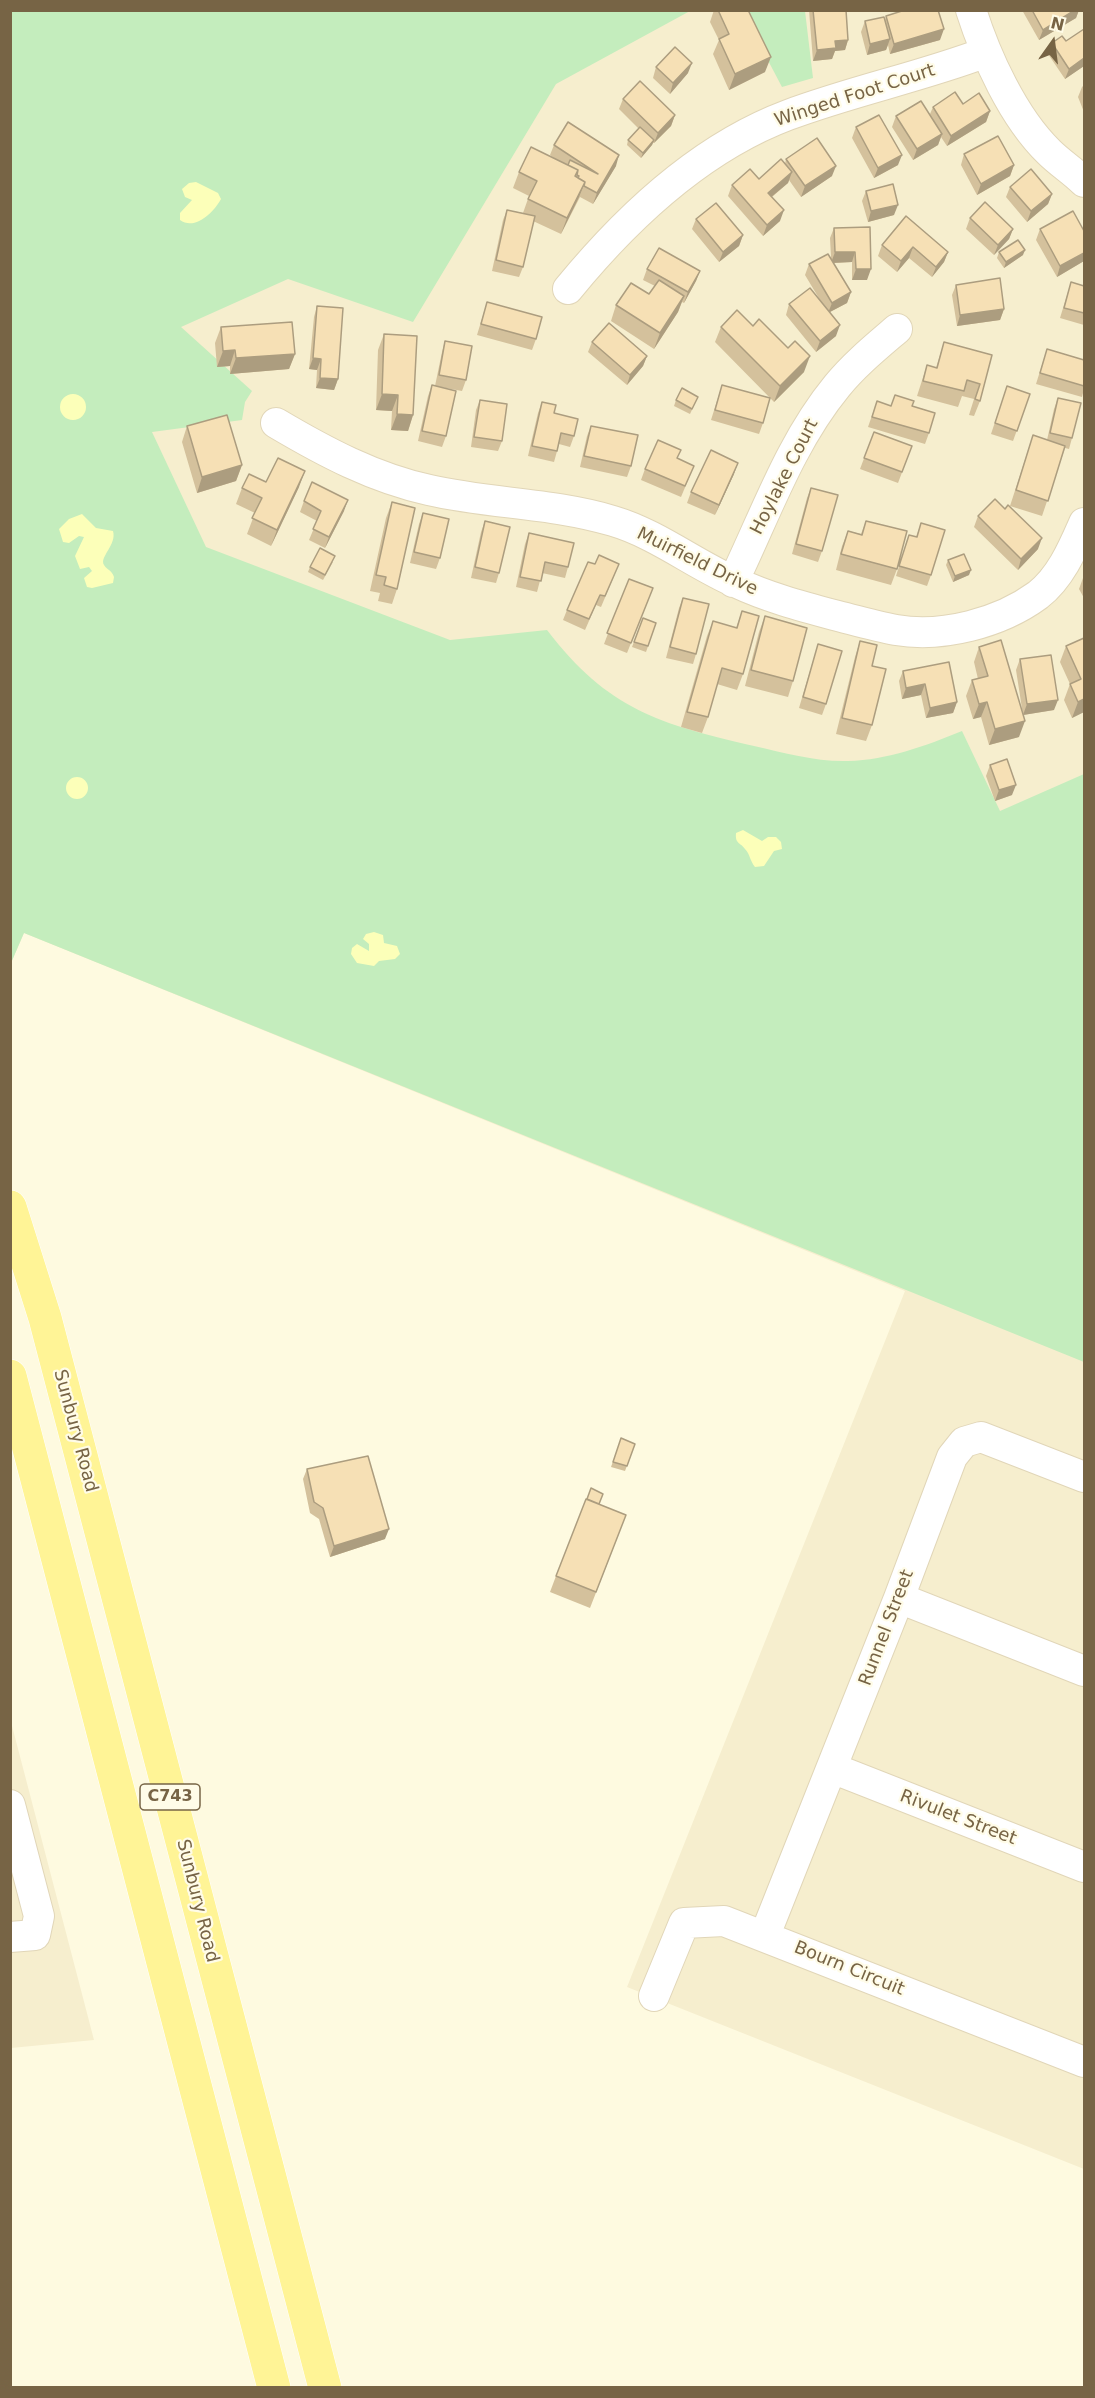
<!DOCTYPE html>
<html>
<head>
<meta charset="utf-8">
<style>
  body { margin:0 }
  #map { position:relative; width:1095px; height:2398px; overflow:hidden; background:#fefae0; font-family:"DejaVu Sans",sans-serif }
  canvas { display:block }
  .frame { position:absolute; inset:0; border:12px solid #776445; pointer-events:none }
  .north { position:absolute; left:1023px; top:12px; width:60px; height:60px; -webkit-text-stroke:4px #fffce8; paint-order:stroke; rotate:14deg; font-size:16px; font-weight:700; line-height:24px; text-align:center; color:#776445 }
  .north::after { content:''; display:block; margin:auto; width:21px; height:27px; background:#776445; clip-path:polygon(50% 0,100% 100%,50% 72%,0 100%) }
</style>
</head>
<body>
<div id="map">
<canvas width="1095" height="2398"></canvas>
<div class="frame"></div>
<div class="north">N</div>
</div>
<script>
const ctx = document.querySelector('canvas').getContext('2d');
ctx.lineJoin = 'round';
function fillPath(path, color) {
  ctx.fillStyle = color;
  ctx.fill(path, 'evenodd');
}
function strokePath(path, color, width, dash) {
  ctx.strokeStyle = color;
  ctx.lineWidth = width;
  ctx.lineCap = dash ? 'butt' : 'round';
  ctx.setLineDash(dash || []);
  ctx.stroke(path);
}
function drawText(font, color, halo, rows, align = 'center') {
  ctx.font = font + ' "DejaVu Sans",sans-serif';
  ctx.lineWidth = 4.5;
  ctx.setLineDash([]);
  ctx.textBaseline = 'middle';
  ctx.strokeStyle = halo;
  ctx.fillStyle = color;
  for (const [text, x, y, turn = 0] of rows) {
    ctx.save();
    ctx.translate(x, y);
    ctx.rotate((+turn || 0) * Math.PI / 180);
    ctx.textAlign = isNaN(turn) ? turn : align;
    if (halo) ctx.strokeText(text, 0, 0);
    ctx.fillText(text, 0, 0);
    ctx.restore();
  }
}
fillPath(new Path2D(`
  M11 11H1084V2169L627 1987 905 1291 24 933 11 963Z
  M11 1722 94 2040 11 2048Z`), '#f6eece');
fillPath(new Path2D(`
  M11 11H690L556 84 413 322 288 279 181 327 252 391 245 402 242 420 152 432 206 547 450 640 547 630C608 710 660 724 754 746 785 753 817 762 848 761 888 760 925 746 962 731L1000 811 1084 774V1362L24 933 11 963Z
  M742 11H805L813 78 782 87Z`), '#c4edbd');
fillPath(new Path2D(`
  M196 182 218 193 221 199C214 212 195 231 180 220V213L192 200 185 197 182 189 189 183Z
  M60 407a13 13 0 1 1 26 0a13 13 0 1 1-26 0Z
  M82 514 96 528 113 531C117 545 99 557 104 565 107 570 112 570 114 577L113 583 92 588 87 587 84 578 92 571 89 567 80 569 75 556 84 537 79 536 69 543 63 542 59 529 69 519Z
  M66 788a11 11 0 1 1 22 0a11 11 0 1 1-22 0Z
  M743 830 762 841 768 837H776L781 842 782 849 774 851 764 866 755 867C750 861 750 854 745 849 740 842 735 844 736 833Z
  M374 932 383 935 384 943 397 946 400 954 395 959 379 961 374 966 357 963 351 954 352 948 357 944 369 951V944L363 939 366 934Z`), '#fcffb9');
const minor = new Path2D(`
  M971 10C986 57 1013 117 1049 152 1060 163 1073 171 1084 182
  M568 289C627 217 700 148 788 115 852 91 920 77 984 53
  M276 423C325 452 374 478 429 490 490 504 554 503 613 521 657 534 694 564 735 582 767 597 800 606 834 615 854 620 875 626 896 630 942 638 1000 623 1038 595 1061 577 1073 548 1084 523
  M733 582C765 516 790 443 837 386 854 365 876 347 897 329
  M899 1598 1084 1671
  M832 1768 1084 1867
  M10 1805 39 1916 35 1935 10 1937
  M765 1935 899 1598 952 1457 964 1442 981 1437 1084 1477
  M654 1996 684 1923 724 1921 1084 2062`);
const major = new Path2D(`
  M10 1207 45 1318 325 2388
  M10 1376 274 2388`);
strokePath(minor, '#e1d6b8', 32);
strokePath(major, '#fff', 34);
strokePath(minor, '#fff', 30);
strokePath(major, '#fff496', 33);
fillPath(new Path2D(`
  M714 10H748L765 72 729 90 713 54 719 40 710 22Z
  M809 10H846L848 40 845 50 835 51 832 59 813 61Z
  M1022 10H1079L1076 18 1039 40Z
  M886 16 940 40 890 54 888 45 886 50 867 55 861 32 865 21 885 20Z
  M1084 29V66L1065 79 1048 54 1052 43 1066 41Z
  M656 67 688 73 670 94 653 78Z
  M1084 85V112L1078 97 1082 87Z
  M623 99 675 115 671 126 654 143H653L652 145 641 158 627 145 628 140 639 129 619 109Z
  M963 104 990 111 986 122 947 146 941 137 938 145 913 160 892 127 896 116 930 114 933 107Z
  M856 127 898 165 874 178 852 138Z
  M554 145 616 166 593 204 580 197 561 234 533 221 523 267 519 277 492 271 503 220 507 210 523 213 529 196 513 188 519 172 554 158 550 155Z
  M964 154 1014 165 1010 176 977 195 961 165Z
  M786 159 832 176 801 197 789 180 788 183 772 197 780 221 763 236 728 196 732 185 759 179 785 164Z
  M1010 187 1052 194 1048 204 1027 222 1006 197Z
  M866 191 894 215 868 222 862 201Z
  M906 216 948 252 944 262 932 277 909 258 897 272 878 256 882 245Z
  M970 218 1013 229 1009 239 994 255 966 229Z
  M696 219 743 235 739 246 719 262 692 229Z
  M870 227 867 280H852V262L834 263 851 292 847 303 830 312 836 336 816 352 786 315 789 304 820 300 805 275 809 264 831 257 830 238 834 228Z
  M1040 229 1084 231V261L1057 277 1036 240Z
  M999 252 1023 255 1004 268 997 258Z
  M647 269 700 271 696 281 684 303 682 302 678 312 654 349 611 321 616 305 649 294 655 286 643 280Z
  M1071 282 1084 286V325L1060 318Z
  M956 285 1004 309 1000 320 957 326 952 295Z
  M487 302 536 339 532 350 477 335Z
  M317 306 338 379 334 390 316 388 317 370 309 369 314 317Z
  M753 326 804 372 774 402 715 342 721 327Z
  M221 327 295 354 289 369 230 374V366L217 367 215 343Z
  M384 334 413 415 408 431 391 430 392 411 376 410 378 350Z
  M445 341 466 380 462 391 435 386 442 352Z
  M592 342 647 356 643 366 627 385 588 352Z
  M944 342 992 355 980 401 974 416 969 415 974 399 962 396 958 407 917 396 927 365 936 368Z
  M1047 349 1084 360V389L1082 397 1036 384Z
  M432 385 446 436 442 447 418 441 428 396Z
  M722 385 763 423 759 434 711 420Z
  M1007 386 1030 394 1013 441 991 434Z
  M895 395 912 406 929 433 925 444 868 427 877 401 891 406Z
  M698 397 690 414 674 406 676 400Z
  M1058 398 1072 438 1069 449 1065 448 1042 516 1010 506 1033 435 1047 440 1054 409Z
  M480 400 502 441 498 451 471 447 476 410Z
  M542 402 554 413 574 436 570 447 559 444 554 462 528 456 538 413Z
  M187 426 242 465 236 481 197 493 182 442Z
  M591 426 631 466 627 477 580 467 587 436Z
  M874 432 912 446 898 483 860 469Z
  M694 466 681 497 641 480 645 469Z
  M734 474 715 515 687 503 691 492Z
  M266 482 299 487 271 546 247 534 255 513 236 504 242 488Z
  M811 488 822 551 818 562 792 554 807 498Z
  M304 501 344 511 325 548 309 540 317 521 300 512Z
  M392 502 397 589 392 604 378 601 380 593 370 591 386 518Z
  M423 513 440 558 436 569 410 563 419 524Z
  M978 516 1038 549 1018 570 974 527Z
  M485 521 499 573 496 583 471 578 481 532Z
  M866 521 897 569 891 585 836 570 842 546 848 531 861 534Z
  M921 523 931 575 927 586 896 576 909 535 916 537Z
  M529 533 568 567 565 578 542 573 537 592 516 587 525 544Z
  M948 560 969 575 953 582 946 565Z
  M333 562 323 580 308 572 310 567Z
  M615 574 601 607 596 605 585 630 563 620 567 610Z
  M1084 577V598L1079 589 1083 578Z
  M629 579 653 588 627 653 604 644Z
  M683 598 696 654 693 664 666 658 679 608Z
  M742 611 743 674 737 690 717 684 708 717 702 733 681 727 707 636 713 621 736 628Z
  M765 616 793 681 788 697 745 686 759 632Z
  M643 618 656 623 646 652 632 647Z
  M1084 638V714V712L1072 718 1064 700 1070 684 1060 662 1066 646Z
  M860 641 872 666V725L866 741 836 734 855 657Z
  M818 644 826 704 822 715 799 708Z
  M979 647 1019 737 989 745 981 717 973 719 966 696 972 680 978 679 974 662Z
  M1020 659 1054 710 1023 715 1016 670Z
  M903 671 957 702 953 713 926 718 921 695 902 699 899 681Z
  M990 765 1012 795 995 801 986 776Z
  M621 1438 635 1444 625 1471 611 1467Z
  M307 1469 385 1539 330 1557 319 1519 310 1513 303 1479Z
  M599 1504 620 1531 590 1608 550 1592 556 1576Z`), '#d4c19c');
fillPath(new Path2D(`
  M1075 10H1079L1076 18 1039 40 1043 30Z
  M944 29 940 40 890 54 894 44Z
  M890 39 886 50 867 55 870 44Z
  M848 40 845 50 835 51 832 59 813 61 817 50 835 41Z
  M771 57 765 72 729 90 735 74Z
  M1084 58V66L1065 79 1069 69Z
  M692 63 688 73 670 94 673 83Z
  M990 111 986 122 947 146 951 136Z
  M675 115 671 126 654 143 658 133Z
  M942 134 938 145 913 160 917 149Z
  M654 140 652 145 641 158 643 153Z
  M619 155 616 166 593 204 597 193Z
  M902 155 898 165 874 178 878 168Z
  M1014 165 1010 176 977 195 981 184Z
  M836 166 832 176 801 197 805 186Z
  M792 172 788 183 764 203 768 193Z
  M585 182 579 197 561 234 567 218Z
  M1052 194 1048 204 1027 222 1031 211Z
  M898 205 894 215 868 222 871 211Z
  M784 210 780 221 763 236 767 225Z
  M1013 229 1009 239 994 255 998 245Z
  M743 235 739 246 719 262 723 252Z
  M913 247 909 258 897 272 901 261Z
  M1025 250 1023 255 1004 268 1006 262Z
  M835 252H855L852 262 831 263Z
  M948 252 944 262 932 277 936 267Z
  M1084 253V261L1057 277 1060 266Z
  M856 269H871L867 280H852Z
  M700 271 696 281 684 303 688 292Z
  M851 292 847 303 828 313 832 303Z
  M684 296 678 312 654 349 660 333Z
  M1004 309 1000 320 957 326 960 315Z
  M840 325 836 336 816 352 820 341Z
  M235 350 230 366 217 367 223 351Z
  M295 354 289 369 230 374 236 358Z
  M647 356 643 366 627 385 630 375Z
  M810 356 804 372 774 402 780 386Z
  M313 358 321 359 317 370 309 369Z
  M320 378 338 379 334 390 316 388Z
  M382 394 398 395 392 411 376 410Z
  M397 414 413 415 408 431 391 430Z
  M738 463 734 474 715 515 719 505Z
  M242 465 236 481 197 493 202 477Z
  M305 471 299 487 271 546 277 530Z
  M348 500 344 511 325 548 329 537Z
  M1042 538 1038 549 1018 570 1021 559Z
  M971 570 969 575 953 582 955 576Z
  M925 684 921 695 902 699 906 688Z
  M1084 699V712L1072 718 1078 702Z
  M1058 700 1054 710 1023 715 1027 704Z
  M957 702 953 713 926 718 930 708Z
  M987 702 981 717 973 719 979 704Z
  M1025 721 1019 737 989 745 995 729Z
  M1016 785 1012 795 995 801 999 790Z
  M389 1529 385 1539 330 1557 334 1546Z`), '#ac9d7f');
const building = new Path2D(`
  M718 10H748L771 57 735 74 719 39 729 34Z
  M813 10H846L848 40 835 41 836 48 817 50Z
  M905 10H938L944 29 894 44 886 16Z
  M1032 10H1075L1043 30Z
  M884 17 890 39 870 44 865 21Z
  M1084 29V58L1069 69 1052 43 1062 36 1066 41Z
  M675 47 692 63 673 83 656 67Z
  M640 81 675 115 658 133 623 99Z
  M955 92 963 104 979 93 990 111 951 136 933 107Z
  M921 101 942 134 917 149 896 116Z
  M879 115 902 155 878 168 856 127Z
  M568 122 619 155 597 193 584 186 585 182 578 178 579 176 577 175 578 170 568 165 570 160 598 174 554 145Z
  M640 127 654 140 643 153 628 140Z
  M998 136 1014 165 981 184 964 154Z
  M817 138 836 166 805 186 786 159Z
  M531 147 578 170 575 176 585 182 567 218 528 199 537 181 519 172Z
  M781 159 792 172 768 193 784 210 767 225 732 185 750 169 759 179Z
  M1031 169 1052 194 1031 211 1010 187Z
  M893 184 898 205 871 211 866 191Z
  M985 202 1013 229 998 245 970 218Z
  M716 203 743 235 723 252 696 219Z
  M507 210 535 216 523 267 496 260Z
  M1073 211 1084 231V253L1060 266 1040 229Z
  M906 216 948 252 936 267 913 247 901 261 882 245Z
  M870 227 871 269H856L855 252H835L834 228Z
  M1018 240 1025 250 1006 262 999 252Z
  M659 248 700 271 688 292 647 269Z
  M828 254 851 292 832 303 809 264Z
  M1000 278 1004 309 960 315 956 285Z
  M659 280 684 296 660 333 616 305 631 283 649 294Z
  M1071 282 1084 286V313L1064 308Z
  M810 288 840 325 820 341 789 304Z
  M487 302 542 317 536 339 481 324Z
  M317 306 343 308 338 379 320 378 321 359 313 358Z
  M737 310 753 326 759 319 788 348 795 341 810 356 780 386 721 327Z
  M292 322 295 354 236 358 235 350 223 351 221 327Z
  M609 323 647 356 630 375 592 342Z
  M384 334 417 336 413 415 397 414 398 395 382 394Z
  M445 341 472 346 466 380 439 375Z
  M944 342 992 355 980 401 975 399 980 384 967 380 964 391 923 381 927 365 937 368Z
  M1047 349 1084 360V386L1040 373Z
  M432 385 456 391 446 436 422 431Z
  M722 385 770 398 763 423 715 410Z
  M1007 386 1030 394 1017 431 995 423Z
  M682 388 698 397 692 409 676 400Z
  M895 395 914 401 912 406 935 413 929 433 872 417 877 401 891 406Z
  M1058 398 1081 403 1072 438 1050 433Z
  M480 400 507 404 502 441 474 437Z
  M542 402 556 405 554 413 578 419 574 436 561 433 557 451 532 446Z
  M227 415 242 465 202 477 187 426Z
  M591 426 638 435 631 466 584 456Z
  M874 432 912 446 902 472 864 458Z
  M1033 435 1065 446 1048 501 1016 490Z
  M658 440 681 450 677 458 694 466 685 486 645 469Z
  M711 450 738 463 719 505 691 492Z
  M278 458 305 471 277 530 252 518 262 498 242 488 249 474 266 482Z
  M312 482 348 500 329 537 313 529 321 511 304 501Z
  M811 488 838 495 822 551 796 544Z
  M995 499 1005 509 1008 505 1042 538 1021 559 978 516Z
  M392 502 415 508 397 589 384 585 386 577 376 575Z
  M423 513 449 519 440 558 414 552Z
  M485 521 510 527 499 573 475 567Z
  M866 521 907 531 897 569 841 554 848 531 862 535Z
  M921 523 945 530 931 575 899 566 909 535 917 537Z
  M529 533 574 543 568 567 545 562 541 581 520 577Z
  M320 548 335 556 325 575 310 567Z
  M964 554 971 570 955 576 948 560Z
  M599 555 619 564 605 596 600 595 589 619 567 610 588 562 595 564Z
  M629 579 653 588 631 643 607 633Z
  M683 598 709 604 696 654 670 647Z
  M742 611 759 616 743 674 722 668 708 717 687 712 713 621 737 628Z
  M765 616 807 628 793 681 751 670Z
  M643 618 656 623 648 646 634 642Z
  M1084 638V699L1078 702 1070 684 1081 679 1066 646Z
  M1001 640 1025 721 995 729 987 702 979 704 972 680 988 676 979 647Z
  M860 641 877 645 872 666 886 669 872 725 842 718Z
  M818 644 842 651 826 704 803 697Z
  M1051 655 1058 700 1027 704 1020 659Z
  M949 662 957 702 930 708 925 684 906 688 903 671Z
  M1007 759 1016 785 999 790 990 765Z
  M621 1438 635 1444 627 1466 613 1462Z
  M368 1456 389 1529 334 1546 323 1508 314 1502 307 1469Z
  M591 1488 603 1494 599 1504 587 1499Z
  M586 1499 626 1515 596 1592 556 1576Z`);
fillPath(building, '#f6e0b5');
strokePath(building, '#ac9d7f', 1.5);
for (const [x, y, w] of [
  [170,1797,60]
]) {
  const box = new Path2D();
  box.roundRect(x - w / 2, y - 13, w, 26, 4.5);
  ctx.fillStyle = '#fffce8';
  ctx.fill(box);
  strokePath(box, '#776445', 1.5);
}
drawText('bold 16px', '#776445', null, [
  ["C743",170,1797]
]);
drawText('18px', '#776445', '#fffce8', [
  ["Winged Foot Court",855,96,-18],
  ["Hoylake Court",785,477,-63],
  ["Muirfield Drive",697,562,26],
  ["Sunbury Road",75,1431,75],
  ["Runnel Street",887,1628,-69],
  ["Rivulet Street",958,1818,21],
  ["Sunbury Road",197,1901,76],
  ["Bourn Circuit",849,1969,22]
]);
</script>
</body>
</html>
